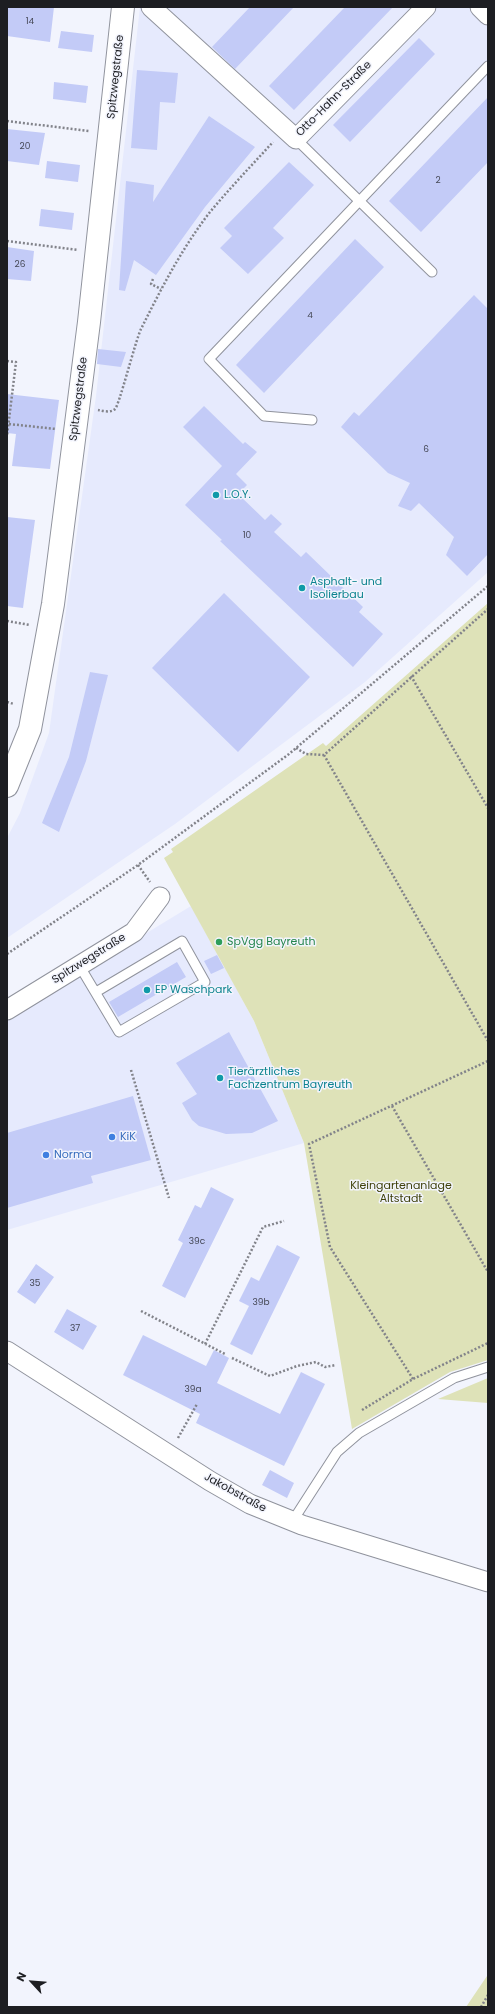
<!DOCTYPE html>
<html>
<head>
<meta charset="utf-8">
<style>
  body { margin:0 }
  #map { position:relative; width:495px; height:2014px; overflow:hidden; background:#f2f4fd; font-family:Poppins,sans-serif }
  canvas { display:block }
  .frame { position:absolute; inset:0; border:8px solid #1d1e22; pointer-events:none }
  .north { position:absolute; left:12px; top:1962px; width:40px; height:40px; -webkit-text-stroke:3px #f2f4fd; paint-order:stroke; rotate:296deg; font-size:11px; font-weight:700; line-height:16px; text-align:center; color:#1d1e22 }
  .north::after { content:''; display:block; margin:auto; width:14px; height:18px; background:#1d1e22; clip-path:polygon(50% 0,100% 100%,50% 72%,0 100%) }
</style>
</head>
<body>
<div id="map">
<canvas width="495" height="2014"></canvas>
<div class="frame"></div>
<div class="north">N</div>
</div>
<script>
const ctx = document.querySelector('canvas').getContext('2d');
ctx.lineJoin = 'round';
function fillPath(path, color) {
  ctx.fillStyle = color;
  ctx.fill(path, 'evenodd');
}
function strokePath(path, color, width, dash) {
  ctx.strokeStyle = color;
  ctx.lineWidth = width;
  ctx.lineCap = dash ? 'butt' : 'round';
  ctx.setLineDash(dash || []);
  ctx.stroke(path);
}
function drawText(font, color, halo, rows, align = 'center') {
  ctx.font = font + ' Poppins,sans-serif';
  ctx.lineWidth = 3;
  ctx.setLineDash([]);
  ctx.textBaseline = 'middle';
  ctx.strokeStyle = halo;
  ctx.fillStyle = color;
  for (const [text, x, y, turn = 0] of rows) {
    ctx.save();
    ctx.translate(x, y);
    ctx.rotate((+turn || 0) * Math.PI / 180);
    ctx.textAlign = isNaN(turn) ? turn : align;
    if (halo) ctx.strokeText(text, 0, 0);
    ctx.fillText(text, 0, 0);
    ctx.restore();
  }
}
fillPath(new Path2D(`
  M140 7H488V572L365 682 175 824 7 938V838L20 813 49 733 96 396Z
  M191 906 254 1021 304 1143 7 1230V1018Z`), '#e6eafd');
fillPath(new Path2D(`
  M488 603V1360L450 1372 352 1429 304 1143 254 1021 164 858 173 852 171 849 323 743 326 746Z
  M488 1378V1403L438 1399Z
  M487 1976 488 2007H466Z`), '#dee2b8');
fillPath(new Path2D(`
  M7 7H54L50 42 7 36Z
  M250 7H294L235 69 212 47Z
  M345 7H393L294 110 269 86Z
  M61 31 94 35 92 52 58 48Z
  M419 38 435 54 350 142 333 125Z
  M137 70 178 73 175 103 160 102 157 150 131 148Z
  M54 82 88 86 86 103 53 99Z
  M488 97V162L421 232 389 201Z
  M209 116 255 147 205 207 156 275 134 260 125 291 119 290 126 181 154 185 153 202Z
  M7 129 45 133 39 165 7 161Z
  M47 161 80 165 78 182 45 178Z
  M289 162 314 185 273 228 284 238 248 274 220 248 232 236 224 228Z
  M41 209 74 213 72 230 39 226Z
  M355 239 384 267 264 393 236 365Z
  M7 247 34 251 31 281 7 279Z
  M474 295 488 309V554L467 576 446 555 454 537 419 503 411 511 398 506 410 483 388 473 341 427 354 412 359 416Z
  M98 349 126 352 121 367 97 364Z
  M7 394 59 400 50 469 12 466 16 434 7 433Z
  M204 406 243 444 245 442 257 452 236 474 247 485 238 494 265 520 271 514 282 524 274 532 301 557 306 552 363 607 359 612 383 634 353 667 220 541 222 540 185 505 222 466 183 427Z
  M7 517 35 520 23 608 7 606Z
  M224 593 310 677 238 752 152 668Z
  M90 672 108 675 86 761 59 832 42 823 69 757Z
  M217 955 224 968 211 974 204 961Z
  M177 962 186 977 118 1017 109 1002Z
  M229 1032 278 1121 252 1133 226 1134 199 1126 192 1120 182 1103 197 1094 176 1063Z
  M133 1096 151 1160 91 1176 93 1183 7 1208V1133Z
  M211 1187 234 1199 185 1298 162 1286 183 1243 178 1240 195 1205 201 1208Z
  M277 1245 300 1257 252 1355 230 1344 249 1306 239 1301 251 1277 259 1281Z
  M36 1264 54 1277 35 1304 17 1292Z
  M67 1309 97 1326 83 1350 54 1332Z
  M143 1335 206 1366 214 1350 229 1358 217 1383 280 1414 301 1372 325 1384 284 1466 196 1423 200 1414 123 1375Z
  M270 1470 294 1483 287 1498 262 1485Z`), '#c3cbf7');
const service = new Path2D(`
  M296 139 432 272
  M312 420 264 416 209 359 488 66
  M79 965 119 1032 205 982 182 941 96 992
  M292 1522 337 1452 359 1433 454 1378 488 1367`);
const minor = new Path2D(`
  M151 7 296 139 426 7
  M480 7 488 15
  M7 1010 134 932 160 897
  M7 1351 210 1481 250 1504 302 1525 488 1582`);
const tertiary = new Path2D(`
  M7 786 30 729 53 604 89 322 123 7`);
strokePath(service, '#90939d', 11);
strokePath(minor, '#90939d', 21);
strokePath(tertiary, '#90939d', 24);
strokePath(new Path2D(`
  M7 121 89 131
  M7 241 78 250
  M153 279 151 284 161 289
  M7 361 16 362 7 436
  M98 410C103 411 111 413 115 409 119 406 135 342 141 329 161 289 182 248 210 212 230 188 252 165 273 142
  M9 424 56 429
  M7 621 30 625
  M411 676 488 808
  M7 702 14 704
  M296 748 306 754 324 755 488 609
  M324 755 488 1041
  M138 865 150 882
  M7 954 138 865 289 754 488 586
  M131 1070 169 1198
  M392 1106 488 1272
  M141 1311 225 1354
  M205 1344 263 1227 284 1221
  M232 1358 270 1376 297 1366 316 1362 325 1367 336 1365
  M413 1379 330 1247 309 1144 488 1061
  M362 1410 413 1379 488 1343
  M178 1438 197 1404
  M481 2007 488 1995`), '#82838a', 2.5, [2, 2]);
strokePath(service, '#fff', 9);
strokePath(minor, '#fff', 19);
strokePath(tertiary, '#fff', 22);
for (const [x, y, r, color] of [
  [216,495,4,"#0f9aa8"],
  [302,588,4,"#0f9aa8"],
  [219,942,4,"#2e9e5b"],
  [147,990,4,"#0f9aa8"],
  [220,1078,4,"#0f9aa8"],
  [112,1137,4,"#3f7fe0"],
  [46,1155,4,"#3f7fe0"]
]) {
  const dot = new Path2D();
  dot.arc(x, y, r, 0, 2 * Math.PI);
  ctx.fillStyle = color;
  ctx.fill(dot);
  strokePath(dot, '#f2f4fd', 1.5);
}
drawText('9px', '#464957', null, [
  ["14",30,22],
  ["20",25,147],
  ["2",438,181],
  ["26",20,265],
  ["4",310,316],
  ["6",426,450],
  ["10",247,536],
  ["39c",197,1242],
  ["35",35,1284],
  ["39b",261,1303],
  ["37",75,1329],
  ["39a",193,1390]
]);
drawText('11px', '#1d1e22', '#f2f4fd', [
  ["Spitzwegstraße",116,77,-84],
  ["Otto-Hahn-Straße",334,99,-45],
  ["Spitzwegstraße",79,399,-83],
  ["Spitzwegstraße",89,959,-32],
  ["Jakobstraße",235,1493,29]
]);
drawText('11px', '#0d838f', '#f2f4fd', [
  ["L.O.Y.",224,495],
  ["Asphalt- und",310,582],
  ["Isolierbau",310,595],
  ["EP Waschpark",155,990],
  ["Tierärztliches",228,1072],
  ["Fachzentrum Bayreuth",228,1085]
], 'left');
drawText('11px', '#27864d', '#f2f4fd', [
  ["SpVgg Bayreuth",227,942]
], 'left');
drawText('11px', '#366cbe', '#f2f4fd', [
  ["KiK",120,1137],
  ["Norma",54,1155]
], 'left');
drawText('11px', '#40420c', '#f2f4fd', [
  ["Kleingartenanlage",401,1186],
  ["Altstadt",401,1199]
]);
</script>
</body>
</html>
